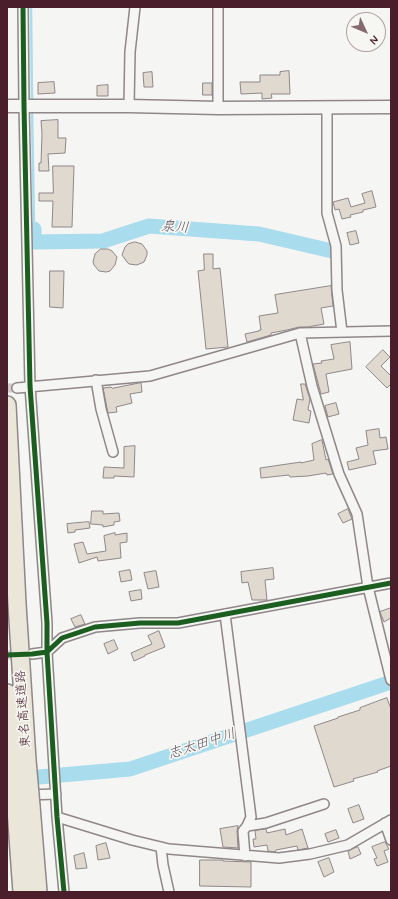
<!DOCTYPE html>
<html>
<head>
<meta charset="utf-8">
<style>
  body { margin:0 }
  #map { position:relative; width:398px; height:899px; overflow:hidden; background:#f5f5f3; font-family:Mynerve,sans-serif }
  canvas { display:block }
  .frame { position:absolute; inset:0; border:8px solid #4a1f2b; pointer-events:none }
  .north { position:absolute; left:346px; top:12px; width:40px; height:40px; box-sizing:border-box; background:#f6f6f2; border:1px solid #b1a0a2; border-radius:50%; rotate:134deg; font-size:11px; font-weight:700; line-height:16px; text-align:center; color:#4a1f2b }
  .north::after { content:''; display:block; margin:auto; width:14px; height:18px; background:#866a71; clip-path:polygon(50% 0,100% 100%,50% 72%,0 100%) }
</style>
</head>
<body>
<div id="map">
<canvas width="398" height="899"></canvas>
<div class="frame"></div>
<div class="north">N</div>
</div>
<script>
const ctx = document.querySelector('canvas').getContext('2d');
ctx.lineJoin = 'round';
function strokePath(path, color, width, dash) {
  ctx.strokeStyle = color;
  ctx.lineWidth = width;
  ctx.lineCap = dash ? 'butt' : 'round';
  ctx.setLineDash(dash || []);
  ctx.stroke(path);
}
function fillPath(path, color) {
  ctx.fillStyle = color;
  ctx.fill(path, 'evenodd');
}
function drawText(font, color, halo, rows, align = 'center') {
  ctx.font = font + ' Mynerve,"Klee One",sans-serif';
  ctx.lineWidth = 3.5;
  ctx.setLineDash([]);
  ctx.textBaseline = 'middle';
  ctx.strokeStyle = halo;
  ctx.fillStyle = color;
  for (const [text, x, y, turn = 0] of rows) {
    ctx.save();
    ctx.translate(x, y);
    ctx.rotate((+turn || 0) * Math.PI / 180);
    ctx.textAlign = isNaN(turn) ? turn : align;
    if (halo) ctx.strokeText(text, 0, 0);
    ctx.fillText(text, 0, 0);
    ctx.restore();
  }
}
strokePath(new Path2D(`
  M31 7 32 102
  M32 109 34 229`), '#a9dcec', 2.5);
strokePath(new Path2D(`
  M30 229H34V242L103 241 149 226 259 234 332 251
  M16 779 130 769 391 682`), '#a9dcec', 15);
const building = new Path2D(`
  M289 71 290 94H271L272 98 262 99V93L241 94 240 82H260V75H280V72Z
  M152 72 153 87H144L143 73Z
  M54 82 55 93 38 94V83Z
  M203 83H212V95H203Z
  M108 85V96H97V86Z
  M58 120V138H66L65 153 48 154 49 171H39V163H41L42 134 41 121Z
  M53 166H74L72 227H52L53 201H39V193H53Z
  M372 191 376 207 363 210V212L350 215 351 217 342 219 339 209 335 210 333 202 348 198 351 207 365 203 362 194Z
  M356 231 359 243 350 245 347 233Z
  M135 242 142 244 147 251V255L144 262 137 265 129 264 127 262 122 255 125 247 128 244Z
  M101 249H108L112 251 117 257 115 265 110 271 106 272 99 271 94 265 93 262 95 254Z
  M204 254H213V269L220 268 228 347 206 349 198 271 204 270Z
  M50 271H64L63 308 50 307Z
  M331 286 333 306 321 308 324 324 308 327H299L287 330 271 333V335L247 342 245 334 259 331V330H261L259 316 278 313 275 295Z
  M350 342 352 369 326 374 329 392 321 394 313 364 322 363 321 361 334 359 331 345Z
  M383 350 390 357 381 366 391 376V384L387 388 366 367Z
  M141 383 142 392 130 394 132 403 116 407 117 412 108 413 103 388 111 387 112 388Z
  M301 384H305L310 399 308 410 311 411 309 423 293 420 297 399 303 400Z
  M336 403 339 414 328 417 325 406Z
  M379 429 380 438 386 437 388 449 373 451 376 464 349 470 347 462 359 459 356 448 368 445 366 431Z
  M322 440 326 460 328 459 333 474 327 475 326 473 308 476 290 477 289 475 261 478 260 468 301 462V463L314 460 312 444Z
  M135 446 134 477 114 476V478H103L104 467 124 468V447Z
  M348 509 352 519 343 523 338 514Z
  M92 511H103V514L119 513 120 521 114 522V525L103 527V525L91 524Z
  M89 522 90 528 75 530V532L68 533 67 524Z
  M115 533V535L127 533V542L120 543 121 558 98 561 97 557 79 563 74 544 83 542 87 554 106 551 104 536Z
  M273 568 274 579 265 580 267 600H252L248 582 242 583 241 572Z
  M130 570 132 580 121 582 119 572Z
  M156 571 159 587 148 589 144 573Z
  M141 590 142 599 131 601 129 592Z
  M391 608V618L384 622 380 612Z
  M81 615 85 624 75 627 71 619Z
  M159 631 165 647 145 655V656L134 661 131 653 152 644 148 636Z
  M114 640 118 649 108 654 104 644Z
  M387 698 391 709V766L377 771 378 772 353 779 354 781 334 787 314 726 338 718V717L360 710V708Z
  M359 805 364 819 353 823 348 809Z
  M238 826 237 831 238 848 223 847 220 829Z
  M266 829 267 833 285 829 286 835 302 829 308 848 298 850 297 846 276 850 275 852 268 851 267 845 254 847 253 839H256L255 831Z
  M336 830 339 838 328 842 325 834Z
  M385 842 389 849 384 851 388 862 377 866 374 859 377 858 372 847Z
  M106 843 110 858 98 860 96 846Z
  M358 847 361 854 350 859 348 851Z
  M84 853 87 868 76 869 74 856Z
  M329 858 334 872 324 877 318 862Z
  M200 860H223V861L251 862V887L200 886Z`);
fillPath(building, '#e0d9d0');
strokePath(building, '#8f8788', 1);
strokePath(new Path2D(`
  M7 388H17
  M7 655 24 654`), '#d3cacb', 9, [9, 4.5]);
const minor = new Path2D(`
  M23 7 24 106 30 386 47 623V652L57 817 64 892
  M129 106 130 52 135 7
  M327 107V213L336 246 337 290 342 332
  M218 108V7
  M300 333 312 386 339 474 357 514 368 587 391 680
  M96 380 101 409 113 452
  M17 388 150 376 300 333 391 331
  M225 614 251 817 247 826
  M32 654 47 652 62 638 95 627 140 623H178L391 583
  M27 795 56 794
  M57 817 132 840 169 849 279 858 310 854 348 845 391 820
  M385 823 391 840
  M161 847 163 865 169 892
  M245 856 243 831 247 826 266 823 324 804`);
const tertiary = new Path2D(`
  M9 106H129L218 108 391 107`);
const motorway = new Path2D(`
  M7 405 17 604 27 760
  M7 693 13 763
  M31 806 38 892
  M16 809 22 892`);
strokePath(minor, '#8f8788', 12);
strokePath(tertiary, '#8f8788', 15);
strokePath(motorway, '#8f8788', 20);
strokePath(minor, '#f5f5f3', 9);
strokePath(tertiary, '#f5f5f3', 12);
strokePath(motorway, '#eae7da', 17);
const motorwayBridge = new Path2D(`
  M27 760 31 806
  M13 763 16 809`);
strokePath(motorwayBridge, '#8f8788', 20, []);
strokePath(motorwayBridge, '#eae7da', 17);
strokePath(new Path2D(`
  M23 7 24 106 30 386 47 623V652L57 817 64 892
  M7 655 32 654 47 652 62 638 95 627 140 623H178L391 583`), '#1b5e20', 5);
drawText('13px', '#4a1f2b', '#f6f6f2', [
  ["東名高速道路",24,709,-94]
]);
drawText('italic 14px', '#5d5464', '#f6f6f2', [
  ["泉川",175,228,4],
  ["志太田中川",202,745,-18]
]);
</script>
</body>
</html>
